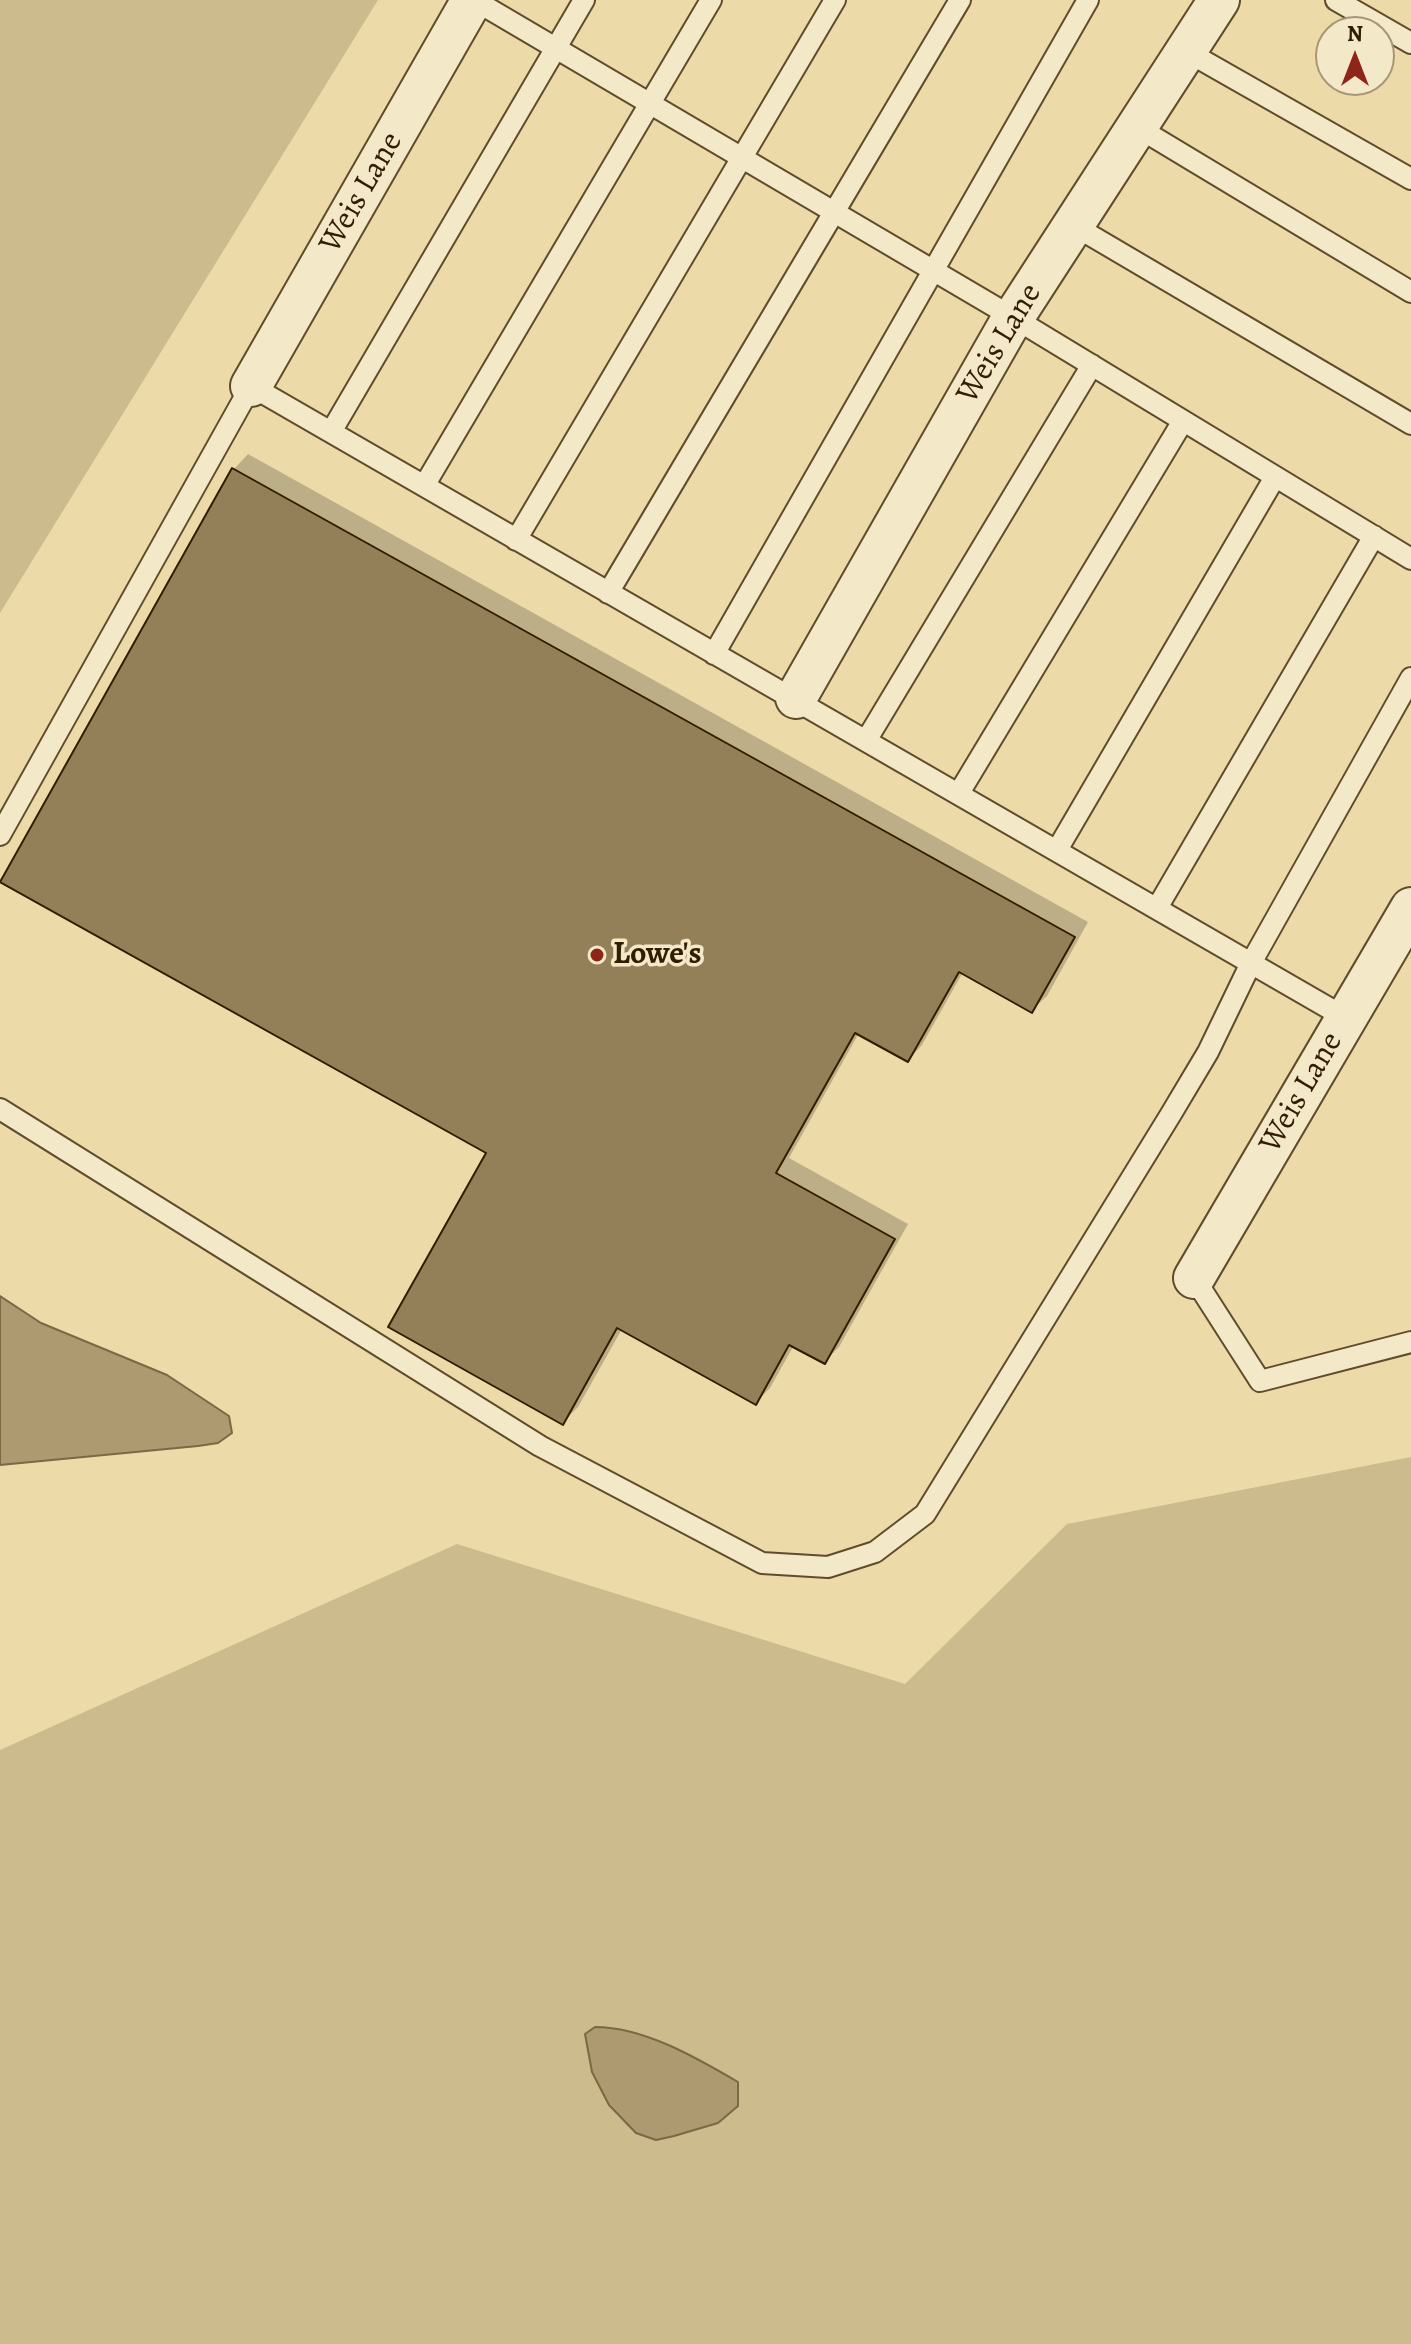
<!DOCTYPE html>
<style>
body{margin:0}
#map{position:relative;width:1411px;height:2344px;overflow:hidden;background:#ecdba9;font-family:Alegreya,serif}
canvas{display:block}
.north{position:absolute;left:1315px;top:16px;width:80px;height:80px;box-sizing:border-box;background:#f3e8c7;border:2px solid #a69778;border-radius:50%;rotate:0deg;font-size:22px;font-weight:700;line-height:32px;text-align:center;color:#321d01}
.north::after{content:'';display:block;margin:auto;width:28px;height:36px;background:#8f2418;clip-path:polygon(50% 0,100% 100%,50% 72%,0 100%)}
</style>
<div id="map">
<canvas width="1411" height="2344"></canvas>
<div class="north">N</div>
</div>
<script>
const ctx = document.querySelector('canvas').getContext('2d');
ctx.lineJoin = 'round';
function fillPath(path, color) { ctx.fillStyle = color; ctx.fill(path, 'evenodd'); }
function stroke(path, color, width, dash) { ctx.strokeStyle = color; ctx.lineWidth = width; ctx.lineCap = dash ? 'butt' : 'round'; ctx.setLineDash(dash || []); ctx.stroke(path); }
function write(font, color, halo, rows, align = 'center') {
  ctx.font = font + ' Alegreya,serif'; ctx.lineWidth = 7; ctx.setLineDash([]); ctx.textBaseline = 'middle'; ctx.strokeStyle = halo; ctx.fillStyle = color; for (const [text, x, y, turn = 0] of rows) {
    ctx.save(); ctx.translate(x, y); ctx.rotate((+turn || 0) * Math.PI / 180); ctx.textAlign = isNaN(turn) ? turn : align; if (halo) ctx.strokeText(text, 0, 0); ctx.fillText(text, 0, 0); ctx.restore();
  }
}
const green = new Path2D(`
 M 0,0 L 378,0 L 0,613 Z
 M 1411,1457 L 1411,2344 L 0,2344 L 0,1750 L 457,1544 L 905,1684 L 1067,1524 Z`);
const water = new Path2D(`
 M 0,1296 L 41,1323 L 167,1375 L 229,1416 L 232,1433 L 218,1443 L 198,1446 L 0,1465 Z
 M 595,2027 C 644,2027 697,2058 738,2082 L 738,2106 L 718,2123 L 674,2136 L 656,2140 L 636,2133 L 609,2105 L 592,2072 L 585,2034 Z`);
const shadow = new Path2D(`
 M 248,454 L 1088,922 L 1047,996 L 1032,1010 L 963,972 L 922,1045 L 908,1060 L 859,1033 L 789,1158 L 908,1224 L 839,1347 L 824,1362 L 794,1345 L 770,1388 L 755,1403 L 622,1329 L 578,1407 L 563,1422 L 489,1152 L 234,469 Z`);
const building = new Path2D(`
 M 232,468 L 1075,937 L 1032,1013 L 959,972 L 908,1062 L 855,1033 L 776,1173 L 895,1239 L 825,1364 L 789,1345 L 756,1405 L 617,1328 L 563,1425 L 388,1327 L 486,1153 L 0,882 Z`);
const service = new Path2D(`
 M 474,0 L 1014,318 L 1411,559
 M 1336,0 L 1411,43
 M 1186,51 L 1411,179
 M 1137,127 L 1411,292
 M 1073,225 L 1411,424
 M 331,432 L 584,0
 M 424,486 L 711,0
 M 516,540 L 835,0
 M 608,593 L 960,0
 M 714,654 L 1088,0
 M 867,739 L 1092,365
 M 959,793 L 1183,421
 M 0,835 L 251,386 L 1346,1018
 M 1057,850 L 1275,477
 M 1157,908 L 1374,536
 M 0,1109 L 540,1446 L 762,1563 L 828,1567 L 875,1552 L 925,1514 L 1171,1114 L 1208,1052 L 1251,963 L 1411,678
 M 1194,1278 L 1260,1381 L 1411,1342`);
const minor = new Path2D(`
 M 251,386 L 472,0
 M 796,698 L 1008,326 L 1219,0
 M 1194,1278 L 1411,908`);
const markers = [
 [597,955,8,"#8f2418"]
];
const streetNames = [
 ["Weis Lane",362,193,-60],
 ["Weis Lane",1000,344,-59],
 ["Weis Lane",1302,1093,-60]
];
const poiNames = [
 ["Lowe's",613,955]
];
fillPath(green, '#ccbb8c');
fillPath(water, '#ad9a70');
stroke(water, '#7c6844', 2);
fillPath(shadow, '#0003');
fillPath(building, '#938058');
stroke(building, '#321d01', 2);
stroke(service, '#604c2b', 24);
stroke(minor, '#604c2b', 44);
stroke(service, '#f3e8c7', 20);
stroke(minor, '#f3e8c7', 40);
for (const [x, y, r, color] of markers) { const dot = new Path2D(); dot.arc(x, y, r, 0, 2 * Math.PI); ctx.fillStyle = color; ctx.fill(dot); stroke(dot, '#f3e8c7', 3); }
write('32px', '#321d01', '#f3e8c7', streetNames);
write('bold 32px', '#321d01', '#f3e8c7', poiNames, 'left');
</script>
